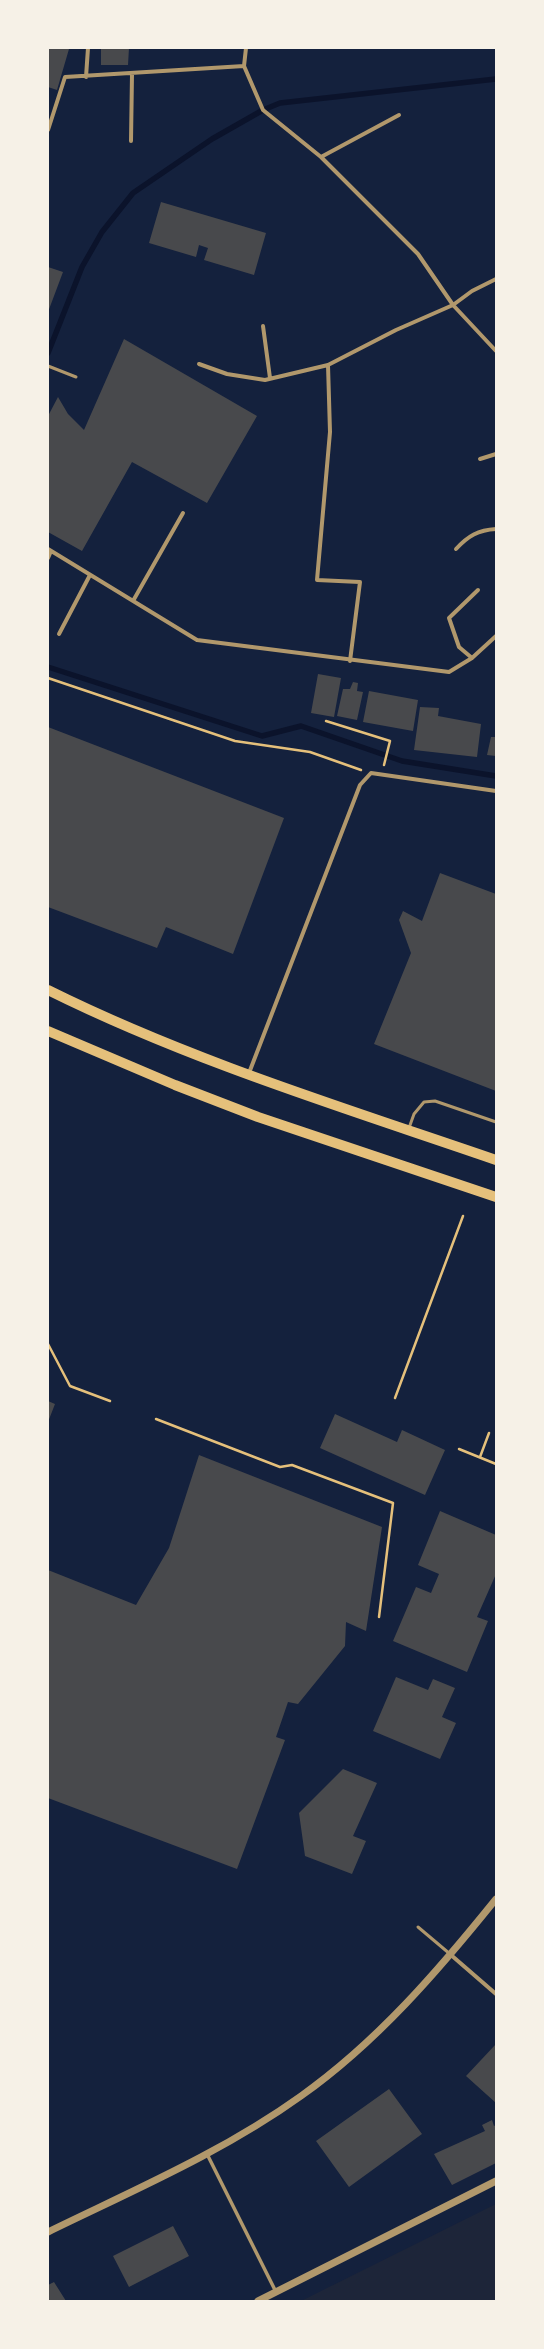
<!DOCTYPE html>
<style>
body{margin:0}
#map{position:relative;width:544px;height:2349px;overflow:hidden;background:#14213d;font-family:"Exo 2",sans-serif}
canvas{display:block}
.frame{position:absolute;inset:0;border:49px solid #f6f1e7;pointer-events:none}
</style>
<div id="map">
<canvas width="544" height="2349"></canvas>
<div class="frame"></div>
</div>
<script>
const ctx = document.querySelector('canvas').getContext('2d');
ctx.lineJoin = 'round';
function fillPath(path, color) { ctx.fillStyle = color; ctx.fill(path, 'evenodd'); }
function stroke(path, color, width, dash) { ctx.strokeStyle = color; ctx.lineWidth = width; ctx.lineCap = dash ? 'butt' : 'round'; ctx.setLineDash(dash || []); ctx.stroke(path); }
const green = new Path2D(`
 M 496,2204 L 496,2301 L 301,2301 Z`);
const stream = new Path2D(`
 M 48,353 L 82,267 L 102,232 L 133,193 L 212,139 L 263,110 L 280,103 L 496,79
 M 48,667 L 262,736 L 301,726 L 402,761 L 496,776`);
const building = new Path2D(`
 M 48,48 L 69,49 L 57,90 L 48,87 Z
 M 101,48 L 129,48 L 128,65 L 101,65 Z
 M 161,202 L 266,233 L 254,275 L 204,260 L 208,248 L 199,245 L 196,257 L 149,243 Z
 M 48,267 L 63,272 L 48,312 Z
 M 124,339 L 257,416 L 207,503 L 132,462 L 82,551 L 48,532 L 48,416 L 58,397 L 68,414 L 84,430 Z
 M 318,674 L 341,678 L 334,717 L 311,713 Z
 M 353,682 L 358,683 L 357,691 L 363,692 L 357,720 L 337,716 L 343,689 L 350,689 Z
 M 369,691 L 418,700 L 413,731 L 363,722 Z
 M 420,707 L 439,708 L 438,716 L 481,724 L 477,757 L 414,750 Z
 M 48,727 L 284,818 L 233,954 L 166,927 L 157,948 L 48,907 Z
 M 491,737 L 496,737 L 496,756 L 487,755 Z
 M 440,873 L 496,894 L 496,1091 L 374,1044 L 411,953 L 399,920 L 403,911 L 422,921 Z
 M 48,1401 L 55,1404 L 48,1422 Z
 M 335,1414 L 397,1442 L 402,1430 L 445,1450 L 425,1495 L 320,1448 Z
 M 199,1455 L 382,1527 L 366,1631 L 346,1622 L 345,1646 L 298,1704 L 288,1702 L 276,1737 L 285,1740 L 237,1869 L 48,1798 L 48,1570 L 136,1605 L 169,1548 Z
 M 440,1511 L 496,1535 L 496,1574 L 477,1617 L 488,1621 L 467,1672 L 393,1641 L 416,1587 L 431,1593 L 439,1574 L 418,1565 Z
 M 396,1677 L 428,1690 L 433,1679 L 455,1688 L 442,1717 L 456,1723 L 440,1759 L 373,1731 Z
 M 343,1769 L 377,1783 L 353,1836 L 366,1841 L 352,1874 L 305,1856 L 299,1813 Z
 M 496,2044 L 496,2103 L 466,2076 Z
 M 389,2089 L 422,2134 L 349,2187 L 316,2141 Z
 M 492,2120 L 494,2126 L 496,2125 L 496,2163 L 452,2185 L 434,2154 L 485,2131 L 482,2125 Z
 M 173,2226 L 189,2256 L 129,2287 L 113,2256 Z
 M 54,2282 L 66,2301 L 48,2301 L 48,2285 Z`);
const path = new Path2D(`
 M 48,678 L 235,741 L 310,752 L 361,770
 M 326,721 L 390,741 L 384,765
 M 48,1344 L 70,1386 L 110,1401
 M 395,1398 L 463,1216
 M 156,1419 L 280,1467 L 292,1465 L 393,1503 L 379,1617
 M 459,1449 L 496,1464
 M 480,1457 L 489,1433`);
const service = new Path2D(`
 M 48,366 L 76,377
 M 409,1128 L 414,1114 L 424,1102 L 435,1101 L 496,1122
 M 418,1927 L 450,1954`);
const pedestrian = new Path2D(`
 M 207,2154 L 276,2292`);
const minor = new Path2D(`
 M 246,48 L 244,66 L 263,110 L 321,157 L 418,254 L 453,305 L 496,351
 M 86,77 L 88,48
 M 48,130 L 65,77 L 244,66
 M 131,141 L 132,74
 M 321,157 L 399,115
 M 263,326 L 270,378
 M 199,364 L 227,374 L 265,380 L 328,365 L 330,432 L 317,580 L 360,582 L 350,661
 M 328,365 L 396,330 L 453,305 L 472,291 L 496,279
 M 480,459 L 496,454
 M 48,549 L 197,640 L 449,672 L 472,658 L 496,636
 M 456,549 C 468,536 478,530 496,529
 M 48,558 L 51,551
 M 133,601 L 183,513
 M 59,634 L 90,575
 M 472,658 L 459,647 L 449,618 L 478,590
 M 249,1073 L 360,785 L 371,773 L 496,791
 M 451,1955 L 496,1994`);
const tertiary = new Path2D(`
 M 48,2232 C 134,2190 223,2152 301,2096 C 377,2042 438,1971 496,1899
 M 258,2301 L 496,2181`);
const primary = new Path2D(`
 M 48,990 C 191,1061 345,1108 496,1160
 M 48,1031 L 175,1085 L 258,1117 L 496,1197`);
fillPath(green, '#1d2539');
stroke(stream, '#0b132b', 5.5);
fillPath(building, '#48494c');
stroke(path, '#e5c07b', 2.5);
stroke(service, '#b1986c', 3);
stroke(pedestrian, '#b1986c', 3.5);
stroke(minor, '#b1986c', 4);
stroke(tertiary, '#b1986c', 7);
stroke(primary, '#e5c07b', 10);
</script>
